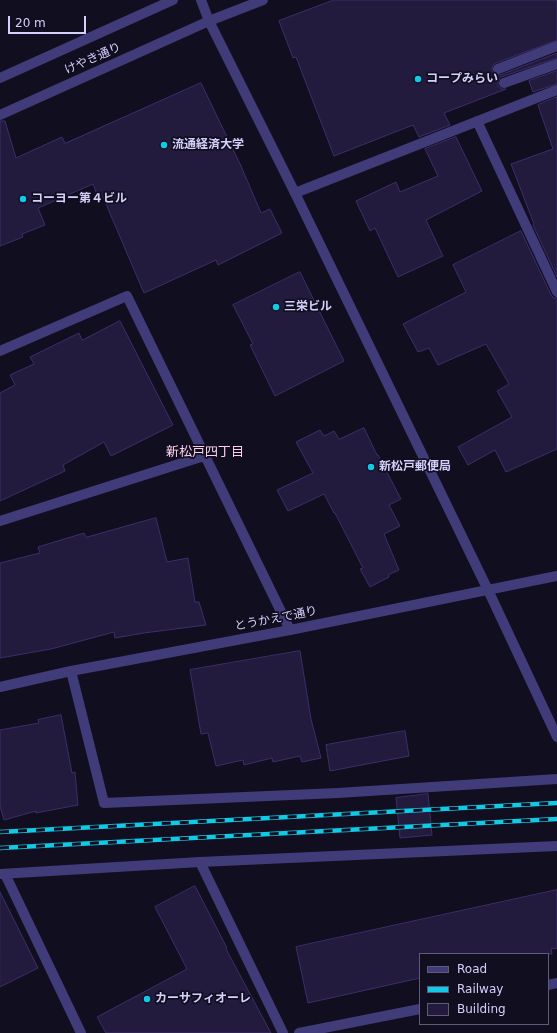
<!DOCTYPE html>
<meta charset="utf-8">
<style>
body{margin:0}
#map{position:relative;width:557px;height:1033px;overflow:hidden;background:#110e1f;font-family:"DejaVu Sans",sans-serif}
canvas{display:block}
.legend{position:absolute;left:419px;top:953px;width:130px;height:72px;box-sizing:border-box;background:#110e1f;border:1px solid #5f5b77;margin:0;padding:5px 7px;list-style:none;font-size:12px;color:#d5cffc}
.legend li{display:flex;align-items:center;gap:8px;height:20px}
.legend b{width:20px;border:1px solid #5f5b77}
.scale{position:absolute;left:8px;top:16px;width:78px;height:18px;box-sizing:border-box;border:2px solid #d5cffc;border-top:0;padding-left:5px;font-size:12px;line-height:14px;white-space:nowrap;color:#d5cffc;-webkit-text-stroke:3px #110e1f;paint-order:stroke}
</style>
<div id="map">
<canvas width="557" height="1033"></canvas>
<ul class="legend">
<li><b style="height:5px;background:#403c7a"></b>Road</li>
<li><b style="height:5px;background:#10cae6"></b>Railway</li>
<li><b style="height:11px;background:#231b3e"></b>Building</li>
</ul>
<div class="scale">20 m</div>
</div>
<script>
const ctx = document.querySelector('canvas').getContext('2d');
ctx.lineJoin = 'round';
function fillPath(path, color) { ctx.fillStyle = color; ctx.fill(path, 'evenodd'); }
function stroke(path, color, width, dash) { ctx.strokeStyle = color; ctx.lineWidth = width; ctx.lineCap = dash ? 'butt' : 'round'; ctx.setLineDash(dash || []); ctx.stroke(path); }
function write(font, color, halo, rows, align = 'center') {
  ctx.font = font + ' "DejaVu Sans","Noto Sans JP",sans-serif'; ctx.lineWidth = 3.5; ctx.setLineDash([]); ctx.textBaseline = 'middle'; ctx.strokeStyle = halo; ctx.fillStyle = color; for (const [text, x, y, turn = 0] of rows) {
    ctx.save(); ctx.translate(x, y); ctx.rotate((+turn || 0) * Math.PI / 180); ctx.textAlign = isNaN(turn) ? turn : align; if (halo) ctx.strokeText(text, 0, 0); ctx.fillText(text, 0, 0); ctx.restore();
  }
}
const building = new Path2D(`
 M 334,0 L 557,0 L 557,40 L 496,63 L 493,65 L 492,71 L 494,74 L 500,75 L 557,53 L 557,58 L 501,77 L 498,81 L 498,86 L 502,89 L 506,89 L 444,113 L 450,125 L 419,137 L 413,125 L 334,156 L 296,57 L 293,58 L 279,21 Z
 M 557,71 L 557,84 L 533,92 L 529,81 Z
 M 201,83 L 241,166 L 261,213 L 270,209 L 282,233 L 218,265 L 216,260 L 144,293 L 103,197 L 99,200 L 93,184 L 38,208 L 45,225 L 22,234 L 23,237 L 0,246 L 0,121 L 5,121 L 16,158 L 62,137 L 65,143 Z
 M 557,97 L 557,277 L 533,225 L 534,224 L 511,164 L 553,149 L 538,105 Z
 M 456,137 L 482,191 L 426,220 L 443,256 L 398,277 L 375,228 L 370,231 L 356,201 L 396,182 L 400,192 L 438,176 L 425,149 Z
 M 521,231 L 551,295 L 554,298 L 557,298 L 557,449 L 506,472 L 495,450 L 468,465 L 458,447 L 512,417 L 497,391 L 509,384 L 486,344 L 438,365 L 429,348 L 418,352 L 403,324 L 466,292 L 453,265 Z
 M 300,272 L 344,361 L 275,396 L 250,345 L 253,344 L 233,305 Z
 M 120,321 L 173,425 L 111,456 L 104,442 L 63,465 L 65,471 L 0,501 L 0,393 L 15,385 L 10,375 L 34,364 L 30,357 L 79,333 L 82,340 Z
 M 364,428 L 377,455 L 378,455 L 401,499 L 389,505 L 400,526 L 384,534 L 399,570 L 388,575 L 389,577 L 370,587 L 360,569 L 363,568 L 335,513 L 334,513 L 324,494 L 288,511 L 277,490 L 313,473 L 296,442 L 320,430 L 324,436 L 334,431 L 339,439 Z
 M 156,518 L 167,562 L 188,558 L 195,602 L 199,602 L 206,625 L 144,633 L 115,638 L 114,632 L 51,649 L 0,658 L 0,563 L 40,553 L 38,547 L 84,533 L 86,537 Z
 M 300,651 L 311,719 L 321,758 L 302,762 L 300,756 L 273,762 L 272,758 L 244,765 L 243,760 L 216,766 L 208,733 L 201,734 L 190,670 Z
 M 61,715 L 72,773 L 75,772 L 78,805 L 36,813 L 36,811 L 4,820 L 0,806 L 0,730 L 39,723 L 38,720 Z
 M 405,731 L 409,756 L 330,771 L 326,745 Z
 M 428,794 L 432,835 L 400,838 L 396,798 Z
 M 195,886 L 227,948 L 226,949 L 271,1033 L 106,1033 L 97,1017 L 187,969 L 155,907 Z
 M 557,890 L 557,948 L 551,949 L 552,954 L 420,954 L 420,978 L 308,1003 L 296,947 Z
 M 0,892 L 38,968 L 0,987 Z`);
const service = new Path2D(`
 M 498,69 L 557,46
 M 504,83 L 557,64
 M 548,985 L 557,983
 M 299,1033 L 420,1009`);
const minor = new Path2D(`
 M 477,121 L 557,292
 M 295,193 L 557,90
 M 0,351 L 127,296 L 290,630
 M 0,521 L 204,456
 M 71,671 L 104,803 L 338,793 L 557,779
 M 200,862 L 557,846
 M 0,874 L 200,862 L 283,1033
 M 5,874 L 81,1033`);
const tertiary = new Path2D(`
 M 201,0 L 209,21 L 295,193 L 488,590 L 557,737
 M 0,78 L 173,0
 M 0,115 L 209,21 L 263,0
 M 0,687 L 71,671 L 290,630 L 557,576`);
const rail = new Path2D(`
 M 0,832 L 557,803
 M 0,848 L 557,819`);
const markers = [
 [418,79,4,"#10cae6"],
 [164,145,4,"#10cae6"],
 [23,199,4,"#10cae6"],
 [276,307,4,"#10cae6"],
 [371,467,4,"#10cae6"],
 [147,999,4,"#10cae6"]
];
const streetNames = [
 ["けやき通り",93,59,-24],
 ["とうかえで通り",276,619,-11]
];
const poiNames = [
 ["コープみらい",426,79],
 ["流通経済大学",172,145],
 ["コーヨー第４ビル",31,199],
 ["三栄ビル",284,307],
 ["新松戸郵便局",379,467],
 ["カーサフィオーレ",155,999]
];
const neighbourhoodNames = [
 ["新松戸四丁目",205,453]
];
fillPath(building, '#231b3e');
stroke(building, '#3c2f69', 1);
stroke(service, '#403c7a', 10);
stroke(minor, '#403c7a', 10);
stroke(tertiary, '#403c7a', 10);
stroke(rail, '#10cae6', 4.5);
stroke(rail, '#110e1f', 3, [9]);
for (const [x, y, r, color] of markers) { const dot = new Path2D(); dot.arc(x, y, r, 0, 2 * Math.PI); ctx.fillStyle = color; ctx.fill(dot); stroke(dot, '#110e1f', 1.5); }
write('12px', '#d5cffc', '#110e1f', streetNames);
write('bold 12px', '#d5cffc', '#110e1f', poiNames, 'left');
write('13px', '#fcd1eb', '#110e1f', neighbourhoodNames);
</script>
